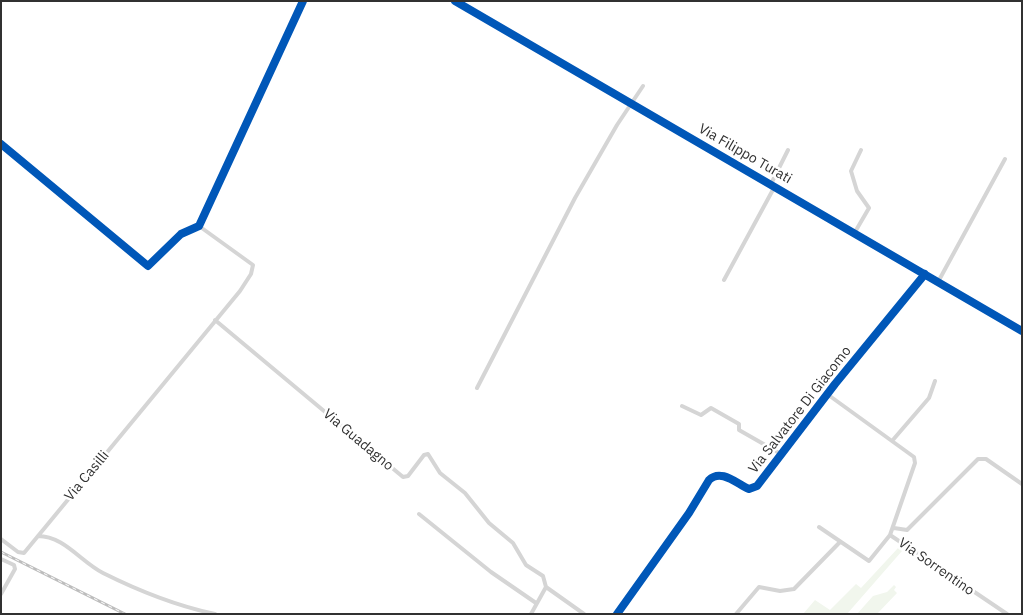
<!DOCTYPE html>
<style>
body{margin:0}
#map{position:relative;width:1023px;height:615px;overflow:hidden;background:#fff;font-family:"IBM Plex Sans",sans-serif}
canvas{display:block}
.frame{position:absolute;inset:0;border:2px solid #313131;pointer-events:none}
</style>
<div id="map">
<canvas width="1023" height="615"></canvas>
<div class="frame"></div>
</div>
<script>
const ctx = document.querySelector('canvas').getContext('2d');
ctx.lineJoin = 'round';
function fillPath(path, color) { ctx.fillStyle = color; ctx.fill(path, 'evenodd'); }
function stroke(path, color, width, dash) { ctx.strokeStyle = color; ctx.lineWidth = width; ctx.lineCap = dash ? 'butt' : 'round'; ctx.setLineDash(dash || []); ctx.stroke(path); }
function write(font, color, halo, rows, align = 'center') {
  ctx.font = font + ' "IBM Plex Sans",sans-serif'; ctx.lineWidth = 5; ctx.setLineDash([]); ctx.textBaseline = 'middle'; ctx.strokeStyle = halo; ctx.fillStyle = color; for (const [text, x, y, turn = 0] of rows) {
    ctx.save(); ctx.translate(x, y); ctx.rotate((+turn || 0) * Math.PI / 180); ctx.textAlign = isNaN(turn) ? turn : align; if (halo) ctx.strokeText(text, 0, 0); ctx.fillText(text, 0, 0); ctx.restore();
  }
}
const green = new Path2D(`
 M 898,548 L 902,551 L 847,614 L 803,614 L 815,600 L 830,610 L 856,584 L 861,588 Z
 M 894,585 L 896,587 L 894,590 L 897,593 L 877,614 L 857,614 L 873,596 L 887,592 Z`);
const street = new Path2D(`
 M 1,144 L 148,266 L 181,234 L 199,226 L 303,1
 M 771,184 L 788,150
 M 855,232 L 869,208 L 857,191 L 851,171 L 861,150
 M 724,280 L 775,186
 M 938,282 L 1005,159
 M 215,320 L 403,477 L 408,476 L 424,455 L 428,454 L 440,473 L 465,493 L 489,523 L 513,543 L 526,565 L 543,576 L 546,587
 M 477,388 L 575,198 L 617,125 L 643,86
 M 827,394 L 914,457 L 915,463 L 890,535 L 1007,614
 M 682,406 L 701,415 L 711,408 L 739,424 L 739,430 L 781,454
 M 892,441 L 929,398 L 935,381
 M 419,514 L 491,572 L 536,603
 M 819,527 L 869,561 L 890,535
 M 894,528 L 907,530 L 978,459 L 986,459 L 1022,484
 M 38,536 C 64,536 81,562 103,573 C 139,591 177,606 215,614
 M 1,539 L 18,552 L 24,553 L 240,291 L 251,274 L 253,265 L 199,226
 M 1,559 L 14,565 L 15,569 L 1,594
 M 546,587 L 584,614
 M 531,614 L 546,587
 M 617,614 L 689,513 L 709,480 C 721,468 737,484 749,489 L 757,486 L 835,384 L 925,274
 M 736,614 L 759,587 L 780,591 L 794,589 L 840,542`);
const secondary = new Path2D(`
 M 455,1 L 1022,331`);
const rail = new Path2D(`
 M 1,552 L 125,614`);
const cycleway = new Path2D(`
 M 455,1 L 1022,331
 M 1,144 L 148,266 L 181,234 L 199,226 L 303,1
 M 617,614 L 689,513 L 709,480 C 721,468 737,484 749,489 L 757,486 L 835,384 L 925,274`);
const streetNames = [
 ["Via Filippo Turati",745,154,30],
 ["Via Salvatore Di Giacomo",800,410,-52],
 ["Via Guadagno",358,440,40],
 ["Via Casilli",87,476,-50],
 ["Via Sorrentino",936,567,35]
];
fillPath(green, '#f1f6ed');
stroke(street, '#d5d5d5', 4);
stroke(secondary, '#cfcfcf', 5);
stroke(rail, '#bdbdbd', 3);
stroke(rail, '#fff', 1, [4]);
stroke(cycleway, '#0057b8', 8);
write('14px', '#313131', '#fff', streetNames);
</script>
